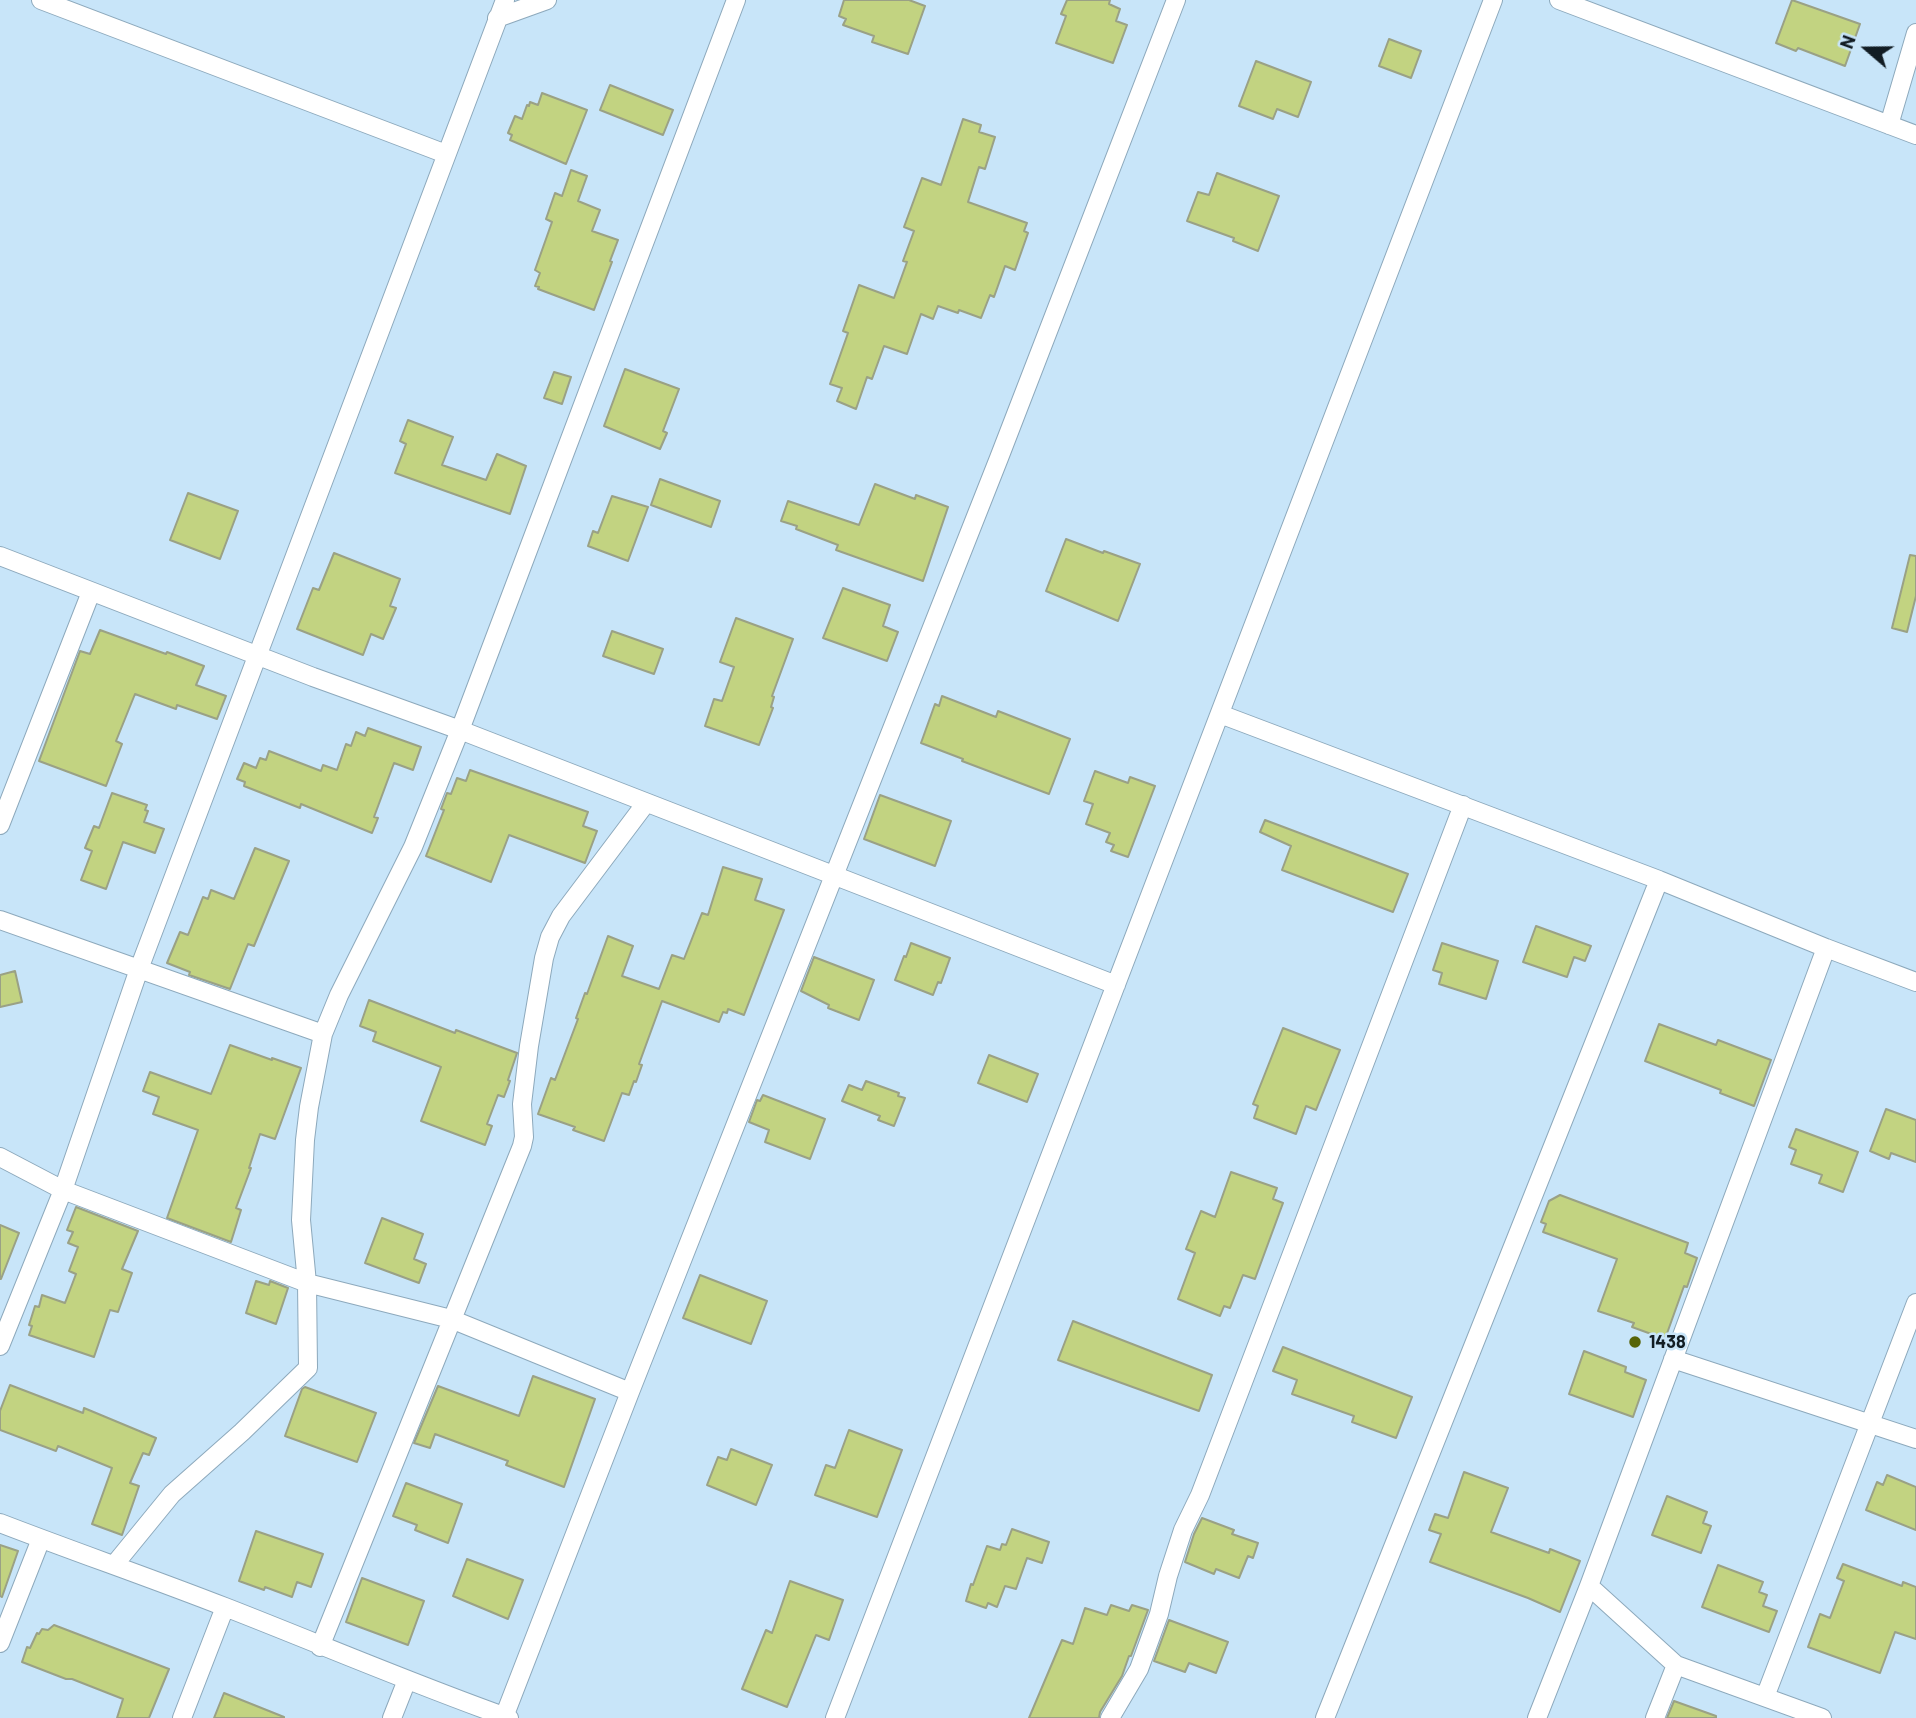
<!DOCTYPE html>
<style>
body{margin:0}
#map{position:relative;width:1916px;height:1718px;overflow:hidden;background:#c8e5f9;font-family:Barlow,sans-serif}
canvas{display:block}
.north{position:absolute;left:1832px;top:14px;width:70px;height:70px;-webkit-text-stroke:5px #c8e5f9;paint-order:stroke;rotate:290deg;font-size:19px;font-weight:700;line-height:28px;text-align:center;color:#121d24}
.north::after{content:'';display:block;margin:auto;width:24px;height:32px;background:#121d24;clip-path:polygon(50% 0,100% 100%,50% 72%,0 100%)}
</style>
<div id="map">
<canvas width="1916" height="1718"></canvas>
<div class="north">N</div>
</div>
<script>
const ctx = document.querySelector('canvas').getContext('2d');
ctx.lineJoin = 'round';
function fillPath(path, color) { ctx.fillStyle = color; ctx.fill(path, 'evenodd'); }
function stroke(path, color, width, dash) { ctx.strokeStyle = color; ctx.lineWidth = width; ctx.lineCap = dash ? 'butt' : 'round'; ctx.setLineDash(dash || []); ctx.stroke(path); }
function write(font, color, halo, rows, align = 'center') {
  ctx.font = font + ' Barlow,sans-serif'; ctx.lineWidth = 5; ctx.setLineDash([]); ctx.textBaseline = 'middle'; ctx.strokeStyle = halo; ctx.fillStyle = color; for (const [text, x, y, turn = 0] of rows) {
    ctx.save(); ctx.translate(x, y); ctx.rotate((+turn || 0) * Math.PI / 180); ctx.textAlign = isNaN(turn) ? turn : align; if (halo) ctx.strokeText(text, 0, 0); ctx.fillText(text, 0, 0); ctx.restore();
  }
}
const building = new Path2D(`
 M 844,0 L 909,0 L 925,6 L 908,54 L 872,42 L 874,36 L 843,25 L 846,19 L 839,16 Z
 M 1067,0 L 1110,0 L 1109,4 L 1120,9 L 1116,21 L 1127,25 L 1113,63 L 1056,43 L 1066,16 L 1061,14 Z
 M 1792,0 L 1860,24 L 1845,66 L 1798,48 L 1796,51 L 1776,43 Z
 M 1389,39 L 1421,51 L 1411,78 L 1379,66 Z
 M 1256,61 L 1311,82 L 1298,117 L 1277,109 L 1273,119 L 1239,106 Z
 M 610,85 L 673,110 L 663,135 L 600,110 Z
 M 542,93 L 587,110 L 566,164 L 510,140 L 512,135 L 508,133 L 515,116 L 522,119 L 527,105 L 529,106 L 530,102 L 538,105 Z
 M 963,119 L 981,125 L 979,132 L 995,137 L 985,169 L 979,167 L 968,202 L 1027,223 L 1024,231 L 1028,233 L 1015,270 L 1005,266 L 994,297 L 990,295 L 981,318 L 959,310 L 958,313 L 938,306 L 933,319 L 921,314 L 907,354 L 884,346 L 872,379 L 867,377 L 856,409 L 837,401 L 842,388 L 830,384 L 848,333 L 843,331 L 859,285 L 894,298 L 907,262 L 903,261 L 914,231 L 904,227 L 922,178 L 941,185 Z
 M 571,170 L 587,176 L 578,201 L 600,210 L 592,231 L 618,240 L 610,261 L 612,262 L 594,310 L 538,289 L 539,287 L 535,286 L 540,273 L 535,270 L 552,222 L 546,219 L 555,193 L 562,196 Z
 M 1217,173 L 1279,196 L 1258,251 L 1233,241 L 1234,238 L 1187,221 L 1198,192 L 1209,195 Z
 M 625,369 L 679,389 L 663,431 L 667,433 L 660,449 L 604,426 Z
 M 554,372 L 571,377 L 562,404 L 544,398 Z
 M 408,420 L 453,437 L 442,465 L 486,480 L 497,454 L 526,466 L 510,514 L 395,473 L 406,444 L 400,441 Z
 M 660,479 L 720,501 L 711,527 L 651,505 Z
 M 875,484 L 915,499 L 916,495 L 948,507 L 923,581 L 836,550 L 838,545 L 796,529 L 797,526 L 781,521 L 788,501 L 859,525 Z
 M 188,493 L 238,511 L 220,559 L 170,540 Z
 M 612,496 L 648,507 L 628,561 L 588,546 L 593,531 L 598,533 Z
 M 1066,539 L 1103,553 L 1104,551 L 1140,564 L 1118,621 L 1046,591 Z
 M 334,553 L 400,579 L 390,606 L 396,608 L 383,639 L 371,634 L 363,655 L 297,629 L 313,588 L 319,590 Z
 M 1910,555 L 1916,556 L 1916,596 L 1907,632 L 1892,628 Z
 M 843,588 L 890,605 L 883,626 L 898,632 L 887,661 L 823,638 Z
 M 736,618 L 793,639 L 772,696 L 774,697 L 771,707 L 773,708 L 759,745 L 705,726 L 714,699 L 722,701 L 734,667 L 720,662 Z
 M 100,630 L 166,654 L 167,652 L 204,666 L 196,685 L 226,696 L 217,719 L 177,705 L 176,709 L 135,694 L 116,741 L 122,744 L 106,786 L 39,761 L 80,651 L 90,654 Z
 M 612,631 L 663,649 L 654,674 L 603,656 Z
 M 942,696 L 996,717 L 998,711 L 1070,739 L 1049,794 L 962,761 L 963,759 L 921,743 L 935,704 L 939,706 Z
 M 368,728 L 421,747 L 413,770 L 394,763 L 374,817 L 378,818 L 372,833 L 301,804 L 300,808 L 244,786 L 245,782 L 237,779 L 244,763 L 256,768 L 260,758 L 266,760 L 269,751 L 321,771 L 323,765 L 337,770 L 346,744 L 351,746 L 356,732 L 365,736 Z
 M 470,770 L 588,812 L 583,826 L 597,831 L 585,863 L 509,835 L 491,882 L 426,856 L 444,810 L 441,809 L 447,793 L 451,794 L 457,778 L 466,781 Z
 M 1095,771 L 1128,783 L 1130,777 L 1155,786 L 1128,857 L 1111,851 L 1114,845 L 1106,842 L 1110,833 L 1086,824 L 1093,804 L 1084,801 Z
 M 112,793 L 147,805 L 145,810 L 148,811 L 144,822 L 164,829 L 155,853 L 123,842 L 106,889 L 81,880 L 92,851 L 85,848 L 94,826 L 99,828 Z
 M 880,795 L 951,821 L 935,866 L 864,839 Z
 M 1265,820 L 1408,874 L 1393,912 L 1282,870 L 1291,846 L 1260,832 Z
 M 255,848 L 289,861 L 254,946 L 248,944 L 230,989 L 189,975 L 190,972 L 167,963 L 180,932 L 188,935 L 203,897 L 208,899 L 211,890 L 234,899 Z
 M 723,867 L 762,879 L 755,900 L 784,910 L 744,1015 L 728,1009 L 727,1013 L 723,1012 L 719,1022 L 662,1001 L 639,1064 L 642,1065 L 636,1082 L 634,1081 L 629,1095 L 622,1093 L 604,1141 L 573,1130 L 575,1127 L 538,1114 L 551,1078 L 555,1080 L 578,1019 L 576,1018 L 585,993 L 587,994 L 608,936 L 633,946 L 622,976 L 659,989 L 672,955 L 684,959 L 702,913 L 708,915 Z
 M 1536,926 L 1591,946 L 1585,961 L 1574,957 L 1567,977 L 1523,962 Z
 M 911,943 L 950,958 L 941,983 L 938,982 L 933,995 L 895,980 L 904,956 L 906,957 Z
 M 1442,943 L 1498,961 L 1486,999 L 1439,984 L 1442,973 L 1433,970 Z
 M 814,957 L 874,980 L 859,1020 L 828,1008 L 829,1005 L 801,991 Z
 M 15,971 L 22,1002 L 0,1007 L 0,975 Z
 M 369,1000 L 455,1033 L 456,1030 L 517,1053 L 508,1080 L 510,1081 L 504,1097 L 498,1095 L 487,1124 L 492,1126 L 485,1145 L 421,1121 L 441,1067 L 373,1041 L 376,1032 L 360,1026 Z
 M 1659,1024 L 1716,1045 L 1718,1040 L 1771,1060 L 1754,1106 L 1720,1093 L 1721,1090 L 1645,1061 Z
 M 1283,1028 L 1340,1050 L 1316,1110 L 1306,1106 L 1296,1134 L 1254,1118 L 1258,1106 L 1253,1104 Z
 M 230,1045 L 272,1060 L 272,1058 L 301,1068 L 275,1139 L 260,1134 L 249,1168 L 251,1168 L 236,1208 L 241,1210 L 231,1242 L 167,1218 L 198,1130 L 153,1114 L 159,1097 L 143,1091 L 150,1072 L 211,1094 Z
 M 989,1055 L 1038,1074 L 1027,1102 L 978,1083 Z
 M 866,1081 L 899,1093 L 898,1096 L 905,1098 L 894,1126 L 878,1120 L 880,1116 L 842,1101 L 849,1085 L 862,1090 Z
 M 763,1095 L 825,1119 L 810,1159 L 765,1142 L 769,1130 L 749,1122 L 757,1100 L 760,1101 Z
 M 1886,1109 L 1916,1120 L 1916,1162 L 1891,1153 L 1889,1159 L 1870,1151 Z
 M 1796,1129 L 1858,1152 L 1843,1192 L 1819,1183 L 1822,1175 L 1791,1164 L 1796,1150 L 1789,1147 Z
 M 1231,1172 L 1277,1188 L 1273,1199 L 1283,1203 L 1255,1279 L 1243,1275 L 1230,1308 L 1224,1306 L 1220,1316 L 1178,1299 L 1195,1253 L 1186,1249 L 1201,1211 L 1215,1217 Z
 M 1560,1195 L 1688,1243 L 1685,1253 L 1697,1258 L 1687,1287 L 1684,1286 L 1665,1339 L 1632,1327 L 1634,1323 L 1598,1311 L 1617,1259 L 1543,1232 L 1546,1224 L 1541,1222 L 1549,1201 Z
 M 76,1207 L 138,1231 L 122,1269 L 132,1273 L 118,1312 L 110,1310 L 94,1357 L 29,1335 L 32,1326 L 29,1325 L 35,1306 L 39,1307 L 42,1295 L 65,1303 L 76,1274 L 69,1271 L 78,1247 L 68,1243 L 73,1232 L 67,1230 Z
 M 382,1218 L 423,1234 L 414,1259 L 426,1264 L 419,1283 L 365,1263 Z
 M 0,1225 L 19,1233 L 1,1279 L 0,1279 Z
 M 700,1275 L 767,1301 L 751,1344 L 683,1318 Z
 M 256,1281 L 269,1285 L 270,1281 L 288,1288 L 276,1324 L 246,1313 Z
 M 1073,1321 L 1212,1375 L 1199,1411 L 1058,1360 Z
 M 1283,1347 L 1412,1397 L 1396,1438 L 1352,1422 L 1354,1416 L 1292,1394 L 1297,1380 L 1273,1371 Z
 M 1584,1351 L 1626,1367 L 1625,1372 L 1646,1380 L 1633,1417 L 1569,1394 Z
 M 533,1376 L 595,1399 L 564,1487 L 506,1465 L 508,1461 L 435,1434 L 430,1448 L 414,1443 L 438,1386 L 519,1416 Z
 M 10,1385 L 83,1413 L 84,1408 L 156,1438 L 149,1455 L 143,1453 L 130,1483 L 139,1486 L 122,1535 L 92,1524 L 112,1468 L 58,1446 L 56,1451 L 0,1430 L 0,1411 Z
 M 305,1387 L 376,1413 L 357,1462 L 285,1436 L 302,1389 Z
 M 849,1430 L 902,1450 L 877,1517 L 815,1495 L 826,1465 L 835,1468 Z
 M 731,1449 L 772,1465 L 756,1505 L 707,1485 L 718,1457 L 727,1460 Z
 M 1464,1472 L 1508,1488 L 1491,1532 L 1549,1553 L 1550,1549 L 1580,1561 L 1560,1612 L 1528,1598 L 1430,1562 L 1441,1534 L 1429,1530 L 1435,1514 L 1448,1518 Z
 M 1887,1475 L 1916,1487 L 1916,1530 L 1866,1510 L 1877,1482 L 1883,1485 Z
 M 406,1483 L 462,1504 L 448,1543 L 415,1530 L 417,1525 L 393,1516 Z
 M 1667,1496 L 1707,1512 L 1703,1523 L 1711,1526 L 1701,1553 L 1652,1535 Z
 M 1202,1518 L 1234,1530 L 1232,1534 L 1258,1543 L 1253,1558 L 1248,1556 L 1239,1578 L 1216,1569 L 1214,1574 L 1185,1562 L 1194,1534 Z
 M 1012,1529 L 1049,1542 L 1042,1563 L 1027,1558 L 1016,1589 L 1005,1586 L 997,1607 L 988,1603 L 986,1608 L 966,1601 L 971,1584 L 973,1585 L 987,1546 L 1000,1550 L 1002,1544 L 1006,1545 Z
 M 256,1531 L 323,1554 L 311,1587 L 297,1582 L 292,1597 L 265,1587 L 264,1590 L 239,1581 Z
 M 0,1545 L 18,1551 L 2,1597 L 0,1596 Z
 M 467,1559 L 523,1580 L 508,1619 L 453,1596 Z
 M 1843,1564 L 1902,1586 L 1903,1582 L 1916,1587 L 1916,1639 L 1895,1632 L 1880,1673 L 1808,1647 L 1820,1614 L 1830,1618 L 1844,1581 L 1837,1578 Z
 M 1718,1565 L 1763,1582 L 1759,1592 L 1767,1595 L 1763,1606 L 1777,1611 L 1769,1632 L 1702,1607 Z
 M 362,1578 L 424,1601 L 408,1645 L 346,1622 Z
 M 790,1581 L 843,1600 L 829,1640 L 816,1635 L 787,1707 L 742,1689 L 766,1630 L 772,1633 Z
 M 1111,1605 L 1129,1611 L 1132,1605 L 1148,1610 L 1131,1656 L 1129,1656 L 1122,1676 L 1100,1712 L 1099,1718 L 1029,1718 L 1062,1640 L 1073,1644 L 1085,1608 L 1107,1615 Z
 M 1169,1620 L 1228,1642 L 1216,1673 L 1189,1663 L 1185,1672 L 1154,1661 Z
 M 54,1625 L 169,1669 L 149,1718 L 117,1718 L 123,1699 L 72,1679 L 66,1679 L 22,1662 L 27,1647 L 30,1648 L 37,1633 L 39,1634 L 42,1629 L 48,1630 Z
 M 224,1693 L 284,1717 L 284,1718 L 214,1718 Z
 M 1674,1701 L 1716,1716 L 1716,1718 L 1667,1718 Z`);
const minor = new Path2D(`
 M 41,0 L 446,154
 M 1559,0 L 1916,135
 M 497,18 L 547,0
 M 1889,125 L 1916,33
 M 0,556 L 313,677 L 460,730 L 1116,985
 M 1220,714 L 1659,880 L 1826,948 L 1916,982
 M 0,825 L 91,592
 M 0,920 L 323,1034
 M 0,1157 L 63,1190 L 307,1283 L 451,1319 L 630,1392
 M 0,1346 L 63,1190 L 139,969 L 505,0
 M 1673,1359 L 1916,1439
 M 0,1523 C 75,1552 151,1578 225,1607 C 320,1644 413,1684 509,1718
 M 114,1565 L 172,1494 L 242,1432 L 308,1368 L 307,1283 L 301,1220 L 305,1140 L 309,1107 L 323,1034 L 339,995 L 413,847 L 460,730 L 736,0
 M 1589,1586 L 1676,1665 L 1822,1718
 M 0,1643 L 41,1539
 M 320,1647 L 522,1146 L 524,1137 L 522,1104 L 529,1046 L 544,958 L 550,937 L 561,916 L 646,803
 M 1765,1697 L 1916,1303
 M 504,1717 L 630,1392 L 999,458 L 1176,0
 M 182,1718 L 225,1607
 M 392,1718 L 407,1680
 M 835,1718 L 1493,0
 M 1110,1718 L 1139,1669 L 1159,1614 L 1168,1576 L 1183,1530 L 1200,1495 L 1463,805
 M 1325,1718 L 1659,880
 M 1537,1718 L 1589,1586 L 1826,948
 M 1655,1718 L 1676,1665`);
const markers = [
 [1635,1342,7,"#576408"]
];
const poiNames = [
 ["1438",1649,1342]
];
fillPath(building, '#c2d381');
stroke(building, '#9aa185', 2);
stroke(minor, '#8da9bc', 20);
stroke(minor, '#fff', 18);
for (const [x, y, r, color] of markers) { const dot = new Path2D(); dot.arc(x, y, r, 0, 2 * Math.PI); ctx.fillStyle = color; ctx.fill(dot); stroke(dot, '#c8e5f9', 2.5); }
write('bold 18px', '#121d24', '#c8e5f9', poiNames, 'left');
</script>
